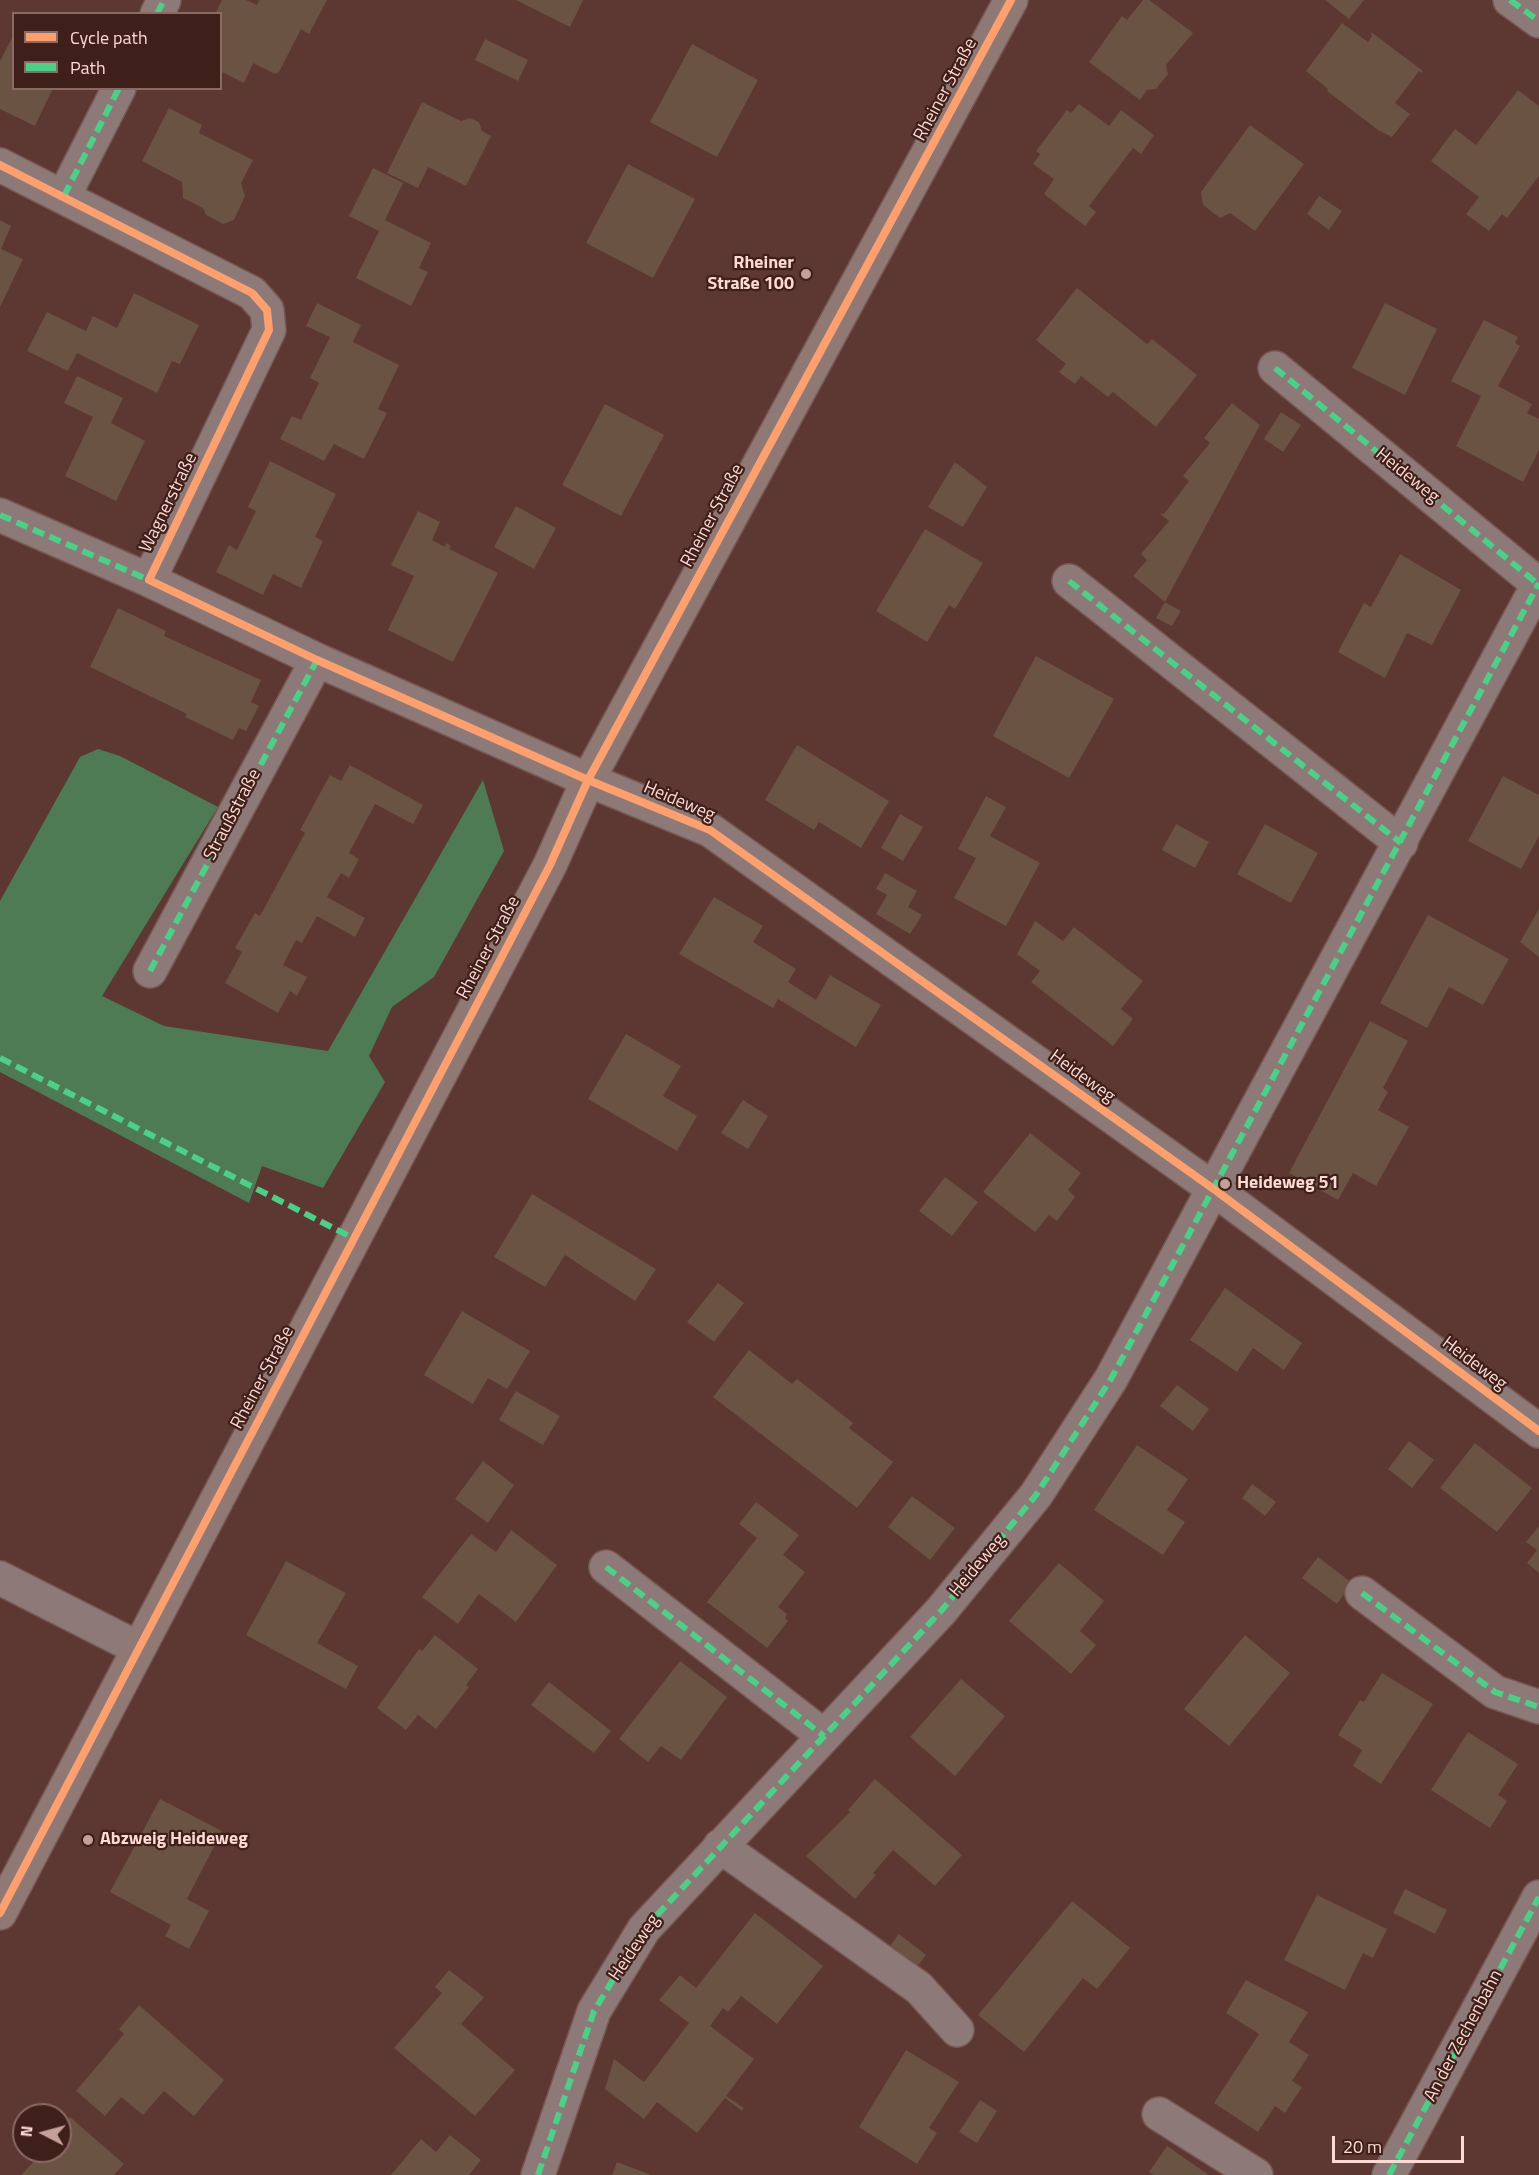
<!DOCTYPE html>
<meta charset="utf-8">
<style>
body{margin:0}
#map{position:relative;width:1539px;height:2175px;overflow:hidden;background:#5d3732;font-family:"Titillium Web",sans-serif}
canvas{display:block}
.legend{position:absolute;left:12px;top:12px;width:210px;height:78px;box-sizing:border-box;background:#3f1f1a;border:2px solid #8b6964;margin:0;padding:8px 10px;list-style:none;font-size:18px;color:#fdd9d3}
.legend li{display:flex;align-items:center;gap:12px;height:30px}
.legend b{width:30px;border:2px solid #8b6964}
.north{position:absolute;left:12px;top:2103px;width:60px;height:60px;box-sizing:border-box;background:#3f1f1a;border:2px solid #8b6964;border-radius:50%;rotate:276deg;font-size:16px;font-weight:700;line-height:24px;text-align:center;color:#fdd9d3}
.north::after{content:'';display:block;margin:auto;width:21px;height:27px;background:#c5a09b;clip-path:polygon(50% 0,100% 100%,50% 72%,0 100%)}
.scale{position:absolute;left:1332px;top:2136px;width:132px;height:27px;box-sizing:border-box;border:3px solid #fdd9d3;border-top:0;padding-left:8px;font-size:18px;line-height:21px;white-space:nowrap;color:#fdd9d3;-webkit-text-stroke:4px #3f1f1a;paint-order:stroke}
</style>
<div id="map">
<canvas width="1539" height="2175"></canvas>
<ul class="legend">
<li><b style="height:8px;background:#fca06f"></b>Cycle path</li>
<li><b style="height:8px;background:#4dcf88"></b>Path</li>
</ul>
<div class="north">N</div>
<div class="scale">20 m</div>
</div>
<script>
const ctx = document.querySelector('canvas').getContext('2d');
ctx.lineJoin = 'round';
function fillPath(path, color) { ctx.fillStyle = color; ctx.fill(path, 'evenodd'); }
function stroke(path, color, width, dash) { ctx.strokeStyle = color; ctx.lineWidth = width; ctx.lineCap = dash ? 'butt' : 'round'; ctx.setLineDash(dash || []); ctx.stroke(path); }
function write(font, color, halo, rows, align = 'center') {
  ctx.font = font + ' "Titillium Web",sans-serif'; ctx.lineWidth = 4.5; ctx.setLineDash([]); ctx.textBaseline = 'middle'; ctx.strokeStyle = halo; ctx.fillStyle = color; for (const [text, x, y, turn = 0] of rows) {
    ctx.save(); ctx.translate(x, y); ctx.rotate((+turn || 0) * Math.PI / 180); ctx.textAlign = isNaN(turn) ? turn : align; if (halo) ctx.strokeText(text, 0, 0); ctx.fillText(text, 0, 0); ctx.restore();
  }
}
const forest = new Path2D(`
 M 98,749 L 120,756 L 218,807 L 102,996 L 164,1026 L 328,1051 L 483,780 L 504,851 L 434,977 L 392,1007 L 369,1056 L 385,1082 L 323,1188 L 262,1166 L 249,1203 L 0,1072 L 0,901 L 80,757 Z`);
const building = new Path2D(`
 M 222,0 L 246,0 L 257,5 L 259,0 L 327,0 L 309,34 L 301,29 L 279,72 L 275,74 L 253,63 L 244,83 L 220,71 L 220,14 L 215,14 Z
 M 516,0 L 583,0 L 570,27 Z
 M 1143,0 L 1149,0 L 1193,33 L 1166,65 L 1168,74 L 1156,89 L 1147,90 L 1140,100 L 1089,62 L 1122,16 L 1127,20 Z
 M 1325,0 L 1364,0 L 1349,19 Z
 M 1342,23 L 1368,42 L 1372,36 L 1371,32 L 1423,71 L 1421,73 L 1419,71 L 1395,103 L 1410,114 L 1392,137 L 1378,130 L 1327,91 L 1328,89 L 1306,71 Z
 M 14,34 L 14,88 L 53,88 L 35,126 L 0,109 L 0,61 Z
 M 485,39 L 528,60 L 518,81 L 475,60 Z
 M 692,44 L 758,80 L 717,157 L 650,122 Z
 M 1518,90 L 1539,106 L 1539,176 L 1507,218 L 1502,214 L 1489,231 L 1466,214 L 1479,197 L 1431,161 L 1455,129 L 1476,145 Z
 M 422,102 L 461,121 L 470,118 L 479,122 L 482,131 L 491,136 L 466,186 L 428,167 L 418,188 L 387,173 Z
 M 1079,104 L 1109,126 L 1121,110 L 1154,135 L 1141,154 L 1133,148 L 1089,206 L 1096,212 L 1085,226 L 1044,194 L 1054,179 L 1033,164 L 1040,154 L 1036,151 L 1067,110 L 1071,113 Z
 M 169,108 L 202,125 L 199,133 L 253,160 L 241,183 L 245,196 L 234,220 L 223,224 L 206,215 L 203,208 L 183,198 L 182,182 L 142,161 Z
 M 1250,125 L 1304,164 L 1255,231 L 1230,213 L 1220,218 L 1203,205 L 1201,192 Z
 M 628,164 L 695,199 L 653,278 L 586,243 Z
 M 373,168 L 403,183 L 385,220 L 431,243 L 419,268 L 428,272 L 411,306 L 356,278 L 379,231 L 349,216 Z
 M 1319,196 L 1342,211 L 1329,230 L 1307,214 Z
 M 0,220 L 11,226 L 1,249 L 23,259 L 0,307 Z
 M 1077,288 L 1147,344 L 1152,339 L 1197,375 L 1156,427 L 1113,392 L 1108,397 L 1081,376 L 1075,384 L 1059,372 L 1066,364 L 1036,340 Z
 M 134,293 L 199,325 L 180,364 L 172,361 L 157,393 L 77,353 L 68,371 L 27,351 L 47,312 L 86,331 L 93,316 L 117,328 Z
 M 317,303 L 361,325 L 353,342 L 399,365 L 378,409 L 387,413 L 364,459 L 334,444 L 324,461 L 280,439 L 292,416 L 301,420 L 319,383 L 310,378 L 330,337 L 306,326 Z
 M 1385,303 L 1437,329 L 1405,395 L 1352,368 Z
 M 1484,320 L 1518,337 L 1515,343 L 1520,346 L 1498,386 L 1532,404 L 1527,413 L 1539,419 L 1539,450 L 1523,482 L 1456,446 L 1481,396 L 1451,381 Z
 M 77,376 L 123,398 L 111,423 L 145,441 L 116,501 L 65,476 L 93,417 L 64,403 Z
 M 1232,403 L 1260,425 L 1165,602 L 1133,576 L 1147,560 L 1141,554 L 1169,521 L 1159,513 L 1164,514 L 1189,481 L 1183,476 L 1210,443 L 1204,438 Z
 M 605,404 L 664,435 L 621,516 L 562,485 Z
 M 1281,412 L 1301,425 L 1283,452 L 1264,439 Z
 M 270,461 L 336,494 L 315,537 L 323,541 L 301,588 L 273,574 L 263,595 L 216,572 L 229,545 L 237,550 L 256,511 L 248,507 Z
 M 955,462 L 987,487 L 963,527 L 928,507 Z
 M 516,506 L 556,528 L 534,569 L 494,547 Z
 M 418,511 L 440,522 L 432,540 L 445,547 L 446,543 L 451,546 L 449,549 L 498,573 L 453,662 L 388,630 L 414,576 L 391,565 Z
 M 925,529 L 983,563 L 955,609 L 949,605 L 927,642 L 876,611 Z
 M 1400,554 L 1461,590 L 1432,645 L 1407,633 L 1385,678 L 1338,652 L 1364,603 L 1371,607 Z
 M 1165,602 L 1181,611 L 1172,626 L 1156,618 Z
 M 118,608 L 166,631 L 164,636 L 261,680 L 251,702 L 259,706 L 246,731 L 239,728 L 233,740 L 185,717 L 187,714 L 90,667 Z
 M 1036,656 L 1114,699 L 1069,778 L 993,736 Z
 M 797,745 L 889,801 L 861,848 L 819,822 L 814,830 L 765,800 Z
 M 350,765 L 423,805 L 413,824 L 375,804 L 349,853 L 359,859 L 349,878 L 341,873 L 327,897 L 365,918 L 355,937 L 317,916 L 302,943 L 296,940 L 283,965 L 307,977 L 297,996 L 290,991 L 278,1013 L 225,983 L 242,952 L 235,948 L 255,913 L 260,916 L 305,833 L 300,830 L 330,775 L 341,781 Z
 M 1503,776 L 1539,795 L 1539,836 L 1521,869 L 1468,841 Z
 M 986,796 L 1006,807 L 990,836 L 1040,863 L 1006,926 L 954,898 L 976,858 L 958,849 Z
 M 900,814 L 923,827 L 903,861 L 881,848 Z
 M 1176,824 L 1209,842 L 1195,868 L 1162,850 Z
 M 1265,824 L 1318,853 L 1291,903 L 1237,874 Z
 M 885,873 L 917,891 L 908,907 L 922,915 L 910,934 L 876,914 L 887,895 L 876,889 Z
 M 714,897 L 763,926 L 753,942 L 796,969 L 788,982 L 816,1000 L 830,975 L 881,1005 L 856,1047 L 778,999 L 773,1008 L 679,954 Z
 M 1539,909 L 1539,957 L 1520,942 Z
 M 1428,915 L 1509,959 L 1483,1005 L 1449,987 L 1427,1028 L 1380,1003 Z
 M 1035,921 L 1063,941 L 1074,927 L 1143,981 L 1121,1009 L 1133,1019 L 1113,1046 L 1031,982 L 1040,971 L 1017,954 Z
 M 1370,1021 L 1408,1041 L 1383,1088 L 1388,1092 L 1378,1110 L 1409,1127 L 1376,1186 L 1353,1173 L 1338,1200 L 1289,1173 Z
 M 626,1034 L 681,1066 L 663,1096 L 697,1116 L 677,1151 L 588,1099 Z
 M 743,1100 L 768,1116 L 748,1149 L 721,1133 Z
 M 1030,1133 L 1081,1173 L 1068,1190 L 1075,1197 L 1057,1221 L 1049,1215 L 1035,1232 L 983,1192 Z
 M 945,1177 L 978,1202 L 952,1236 L 919,1211 Z
 M 532,1194 L 656,1269 L 635,1301 L 565,1255 L 545,1287 L 494,1257 Z
 M 718,1283 L 744,1303 L 714,1342 L 687,1322 Z
 M 1225,1288 L 1302,1343 L 1284,1370 L 1253,1348 L 1237,1372 L 1190,1340 Z
 M 462,1311 L 530,1351 L 507,1389 L 488,1378 L 473,1404 L 424,1375 Z
 M 749,1350 L 792,1384 L 797,1379 L 853,1423 L 849,1428 L 893,1462 L 857,1508 L 713,1397 Z
 M 1177,1385 L 1209,1409 L 1193,1431 L 1160,1406 Z
 M 516,1391 L 560,1416 L 543,1445 L 499,1420 Z
 M 1409,1441 L 1434,1460 L 1412,1488 L 1388,1469 Z
 M 1475,1443 L 1532,1488 L 1497,1532 L 1440,1488 Z
 M 1137,1445 L 1188,1479 L 1167,1510 L 1185,1522 L 1163,1555 L 1094,1510 Z
 M 483,1461 L 514,1485 L 488,1523 L 455,1499 Z
 M 1252,1484 L 1276,1502 L 1265,1516 L 1242,1498 Z
 M 912,1496 L 955,1528 L 930,1560 L 888,1527 Z
 M 756,1502 L 799,1535 L 783,1555 L 805,1572 L 778,1607 L 787,1614 L 785,1618 L 788,1621 L 767,1648 L 707,1602 L 757,1538 L 739,1524 Z
 M 1539,1526 L 1539,1573 L 1527,1563 L 1537,1550 L 1526,1542 Z
 M 511,1530 L 557,1565 L 516,1622 L 479,1594 L 458,1624 L 422,1597 L 471,1534 L 496,1552 Z
 M 1318,1557 L 1352,1583 L 1337,1604 L 1302,1578 Z
 M 286,1561 L 346,1593 L 317,1643 L 358,1666 L 346,1689 L 246,1635 Z
 M 1059,1563 L 1104,1601 L 1080,1631 L 1096,1645 L 1071,1674 L 1009,1621 Z
 M 435,1635 L 478,1669 L 466,1685 L 469,1687 L 436,1729 L 418,1715 L 406,1730 L 377,1708 L 419,1649 L 422,1651 Z
 M 1245,1635 L 1290,1673 L 1229,1746 L 1184,1709 Z
 M 680,1661 L 727,1697 L 681,1760 L 661,1746 L 648,1762 L 619,1739 Z
 M 1382,1673 L 1433,1704 L 1381,1784 L 1353,1766 L 1362,1750 L 1338,1735 L 1360,1700 L 1364,1702 Z
 M 961,1679 L 1005,1716 L 955,1776 L 910,1737 Z
 M 549,1682 L 611,1731 L 594,1753 L 531,1705 Z
 M 1468,1732 L 1518,1764 L 1498,1795 L 1507,1801 L 1490,1828 L 1431,1790 Z
 M 875,1779 L 962,1855 L 935,1886 L 893,1850 L 873,1873 L 876,1875 L 855,1899 L 806,1856 L 850,1812 L 848,1810 Z
 M 160,1799 L 222,1831 L 187,1899 L 209,1911 L 189,1949 L 165,1936 L 171,1925 L 110,1892 Z
 M 1405,1889 L 1447,1910 L 1435,1934 L 1393,1913 Z
 M 1317,1895 L 1387,1929 L 1373,1958 L 1363,1953 L 1345,1990 L 1284,1960 Z
 M 1072,1901 L 1130,1948 L 1097,1989 L 1083,1978 L 1024,2052 L 978,2015 Z
 M 755,1913 L 823,1966 L 777,2024 L 741,1996 L 728,2012 L 723,2008 L 710,2026 L 754,2059 L 726,2096 L 744,2108 L 742,2111 L 725,2098 L 697,2133 L 657,2102 L 644,2119 L 605,2089 L 614,2059 L 644,2082 L 689,2023 L 659,2000 L 680,1975 L 696,1988 Z
 M 899,1934 L 926,1955 L 916,1968 L 889,1947 Z
 M 449,1970 L 484,1997 L 461,2024 L 515,2070 L 475,2116 L 394,2048 L 442,1993 L 435,1987 Z
 M 1246,1980 L 1308,2012 L 1289,2042 L 1309,2055 L 1292,2081 L 1302,2087 L 1285,2113 L 1275,2106 L 1258,2132 L 1214,2103 L 1259,2034 L 1226,2013 Z
 M 139,2005 L 224,2080 L 194,2116 L 164,2091 L 143,2115 L 121,2097 L 105,2116 L 76,2091 L 124,2034 L 119,2029 Z
 M 906,2050 L 959,2082 L 929,2128 L 937,2133 L 917,2164 L 859,2127 Z
 M 980,2100 L 997,2111 L 977,2143 L 959,2132 Z
 M 70,2117 L 124,2164 L 114,2175 L 21,2175 L 44,2151 L 60,2151 L 60,2131 Z
 M 450,2135 L 481,2160 L 469,2175 L 391,2175 L 421,2139 L 436,2152 Z
 M 1167,2146 L 1209,2175 L 1153,2175 L 1149,2172 Z
 M 617,2162 L 651,2175 L 612,2175 Z`);
const minor = new Path2D(`
 M 1510,0 L 1539,21
 M 157,14 L 164,0
 M 0,165 L 252,293 L 267,310 L 269,330 L 149,580 L 317,660 L 588,780 L 710,830 L 1215,1190 L 1539,1431
 M 64,196 L 119,88
 M 1275,368 L 1538,584
 M 0,515 L 149,580
 M 1069,581 L 1401,843
 M 150,971 L 317,660
 M 606,1567 L 824,1736
 M 0,1578 L 138,1648
 M 1362,1593 L 1495,1692 L 1539,1707
 M 720,1846 L 919,1988 L 957,2030
 M 1159,2114 L 1256,2175
 M 538,2175 L 594,2011 L 644,1929 L 941,1611 L 1036,1495 L 1111,1379 L 1539,583
 M 1389,2175 L 1539,1897`);
const major = new Path2D(`
 M 0,1913 L 550,865 L 588,780 L 1011,0`);
const quiet = new Path2D(`
 M 1510,0 L 1539,21
 M 157,14 L 164,0
 M 64,196 L 119,88
 M 1275,368 L 1538,584
 M 0,515 L 149,580
 M 1069,581 L 1401,843
 M 150,971 L 317,660
 M 0,1058 L 353,1238
 M 606,1567 L 824,1736
 M 1362,1593 L 1495,1692 L 1539,1707
 M 538,2175 L 594,2011 L 644,1929 L 941,1611 L 1036,1495 L 1111,1379 L 1539,583
 M 1389,2175 L 1539,1897`);
const cycleway = new Path2D(`
 M 0,165 L 252,293 L 267,310 L 269,330 L 149,580 L 317,660 L 588,780 L 710,830 L 1215,1190 L 1539,1431
 M 0,1913 L 550,865 L 588,780 L 1011,0`);
const markers = [
 [806,274,6,"#c5a09b"],
 [1225,1184,6,"#c5a09b"],
 [88,1840,6,"#c5a09b"]
];
const streetNames = [
 ["Rheiner Straße",946,90,-62],
 ["Heideweg",1407,476,39],
 ["Wagnerstraße",169,503,-64],
 ["Rheiner Straße",713,516,-62],
 ["Heideweg",679,802,23],
 ["Straußstraße",233,815,-62],
 ["Rheiner Straße",489,948,-62],
 ["Heideweg",1082,1077,36],
 ["Heideweg",1474,1364,37],
 ["Rheiner Straße",263,1378,-62],
 ["Heideweg",978,1566,-50],
 ["Heideweg",635,1948,-56],
 ["An der Zechenbahn",1464,2036,-62]
];
const poiNames = [
 ["Rheiner",794,264,"right"],
 ["Straße 100",794,285,"right"],
 ["Heideweg 51",1237,1184],
 ["Abzweig Heideweg",100,1840]
];
fillPath(forest, '#4e7b54');
fillPath(building, '#6a5342');
stroke(minor, '#775752', 36);
stroke(major, '#775752', 36);
stroke(minor, '#8d7977', 33);
stroke(major, '#907874', 33);
stroke(quiet, '#4dcf88', 6, [12, 6]);
stroke(cycleway, '#fca06f', 8);
for (const [x, y, r, color] of markers) { const dot = new Path2D(); dot.arc(x, y, r, 0, 2 * Math.PI); ctx.fillStyle = color; ctx.fill(dot); stroke(dot, '#3f1f1a', 2); }
write('18px', '#fdd9d3', '#3f1f1a', streetNames);
write('bold 18px', '#fdd9d3', '#3f1f1a', poiNames, 'left');
</script>
